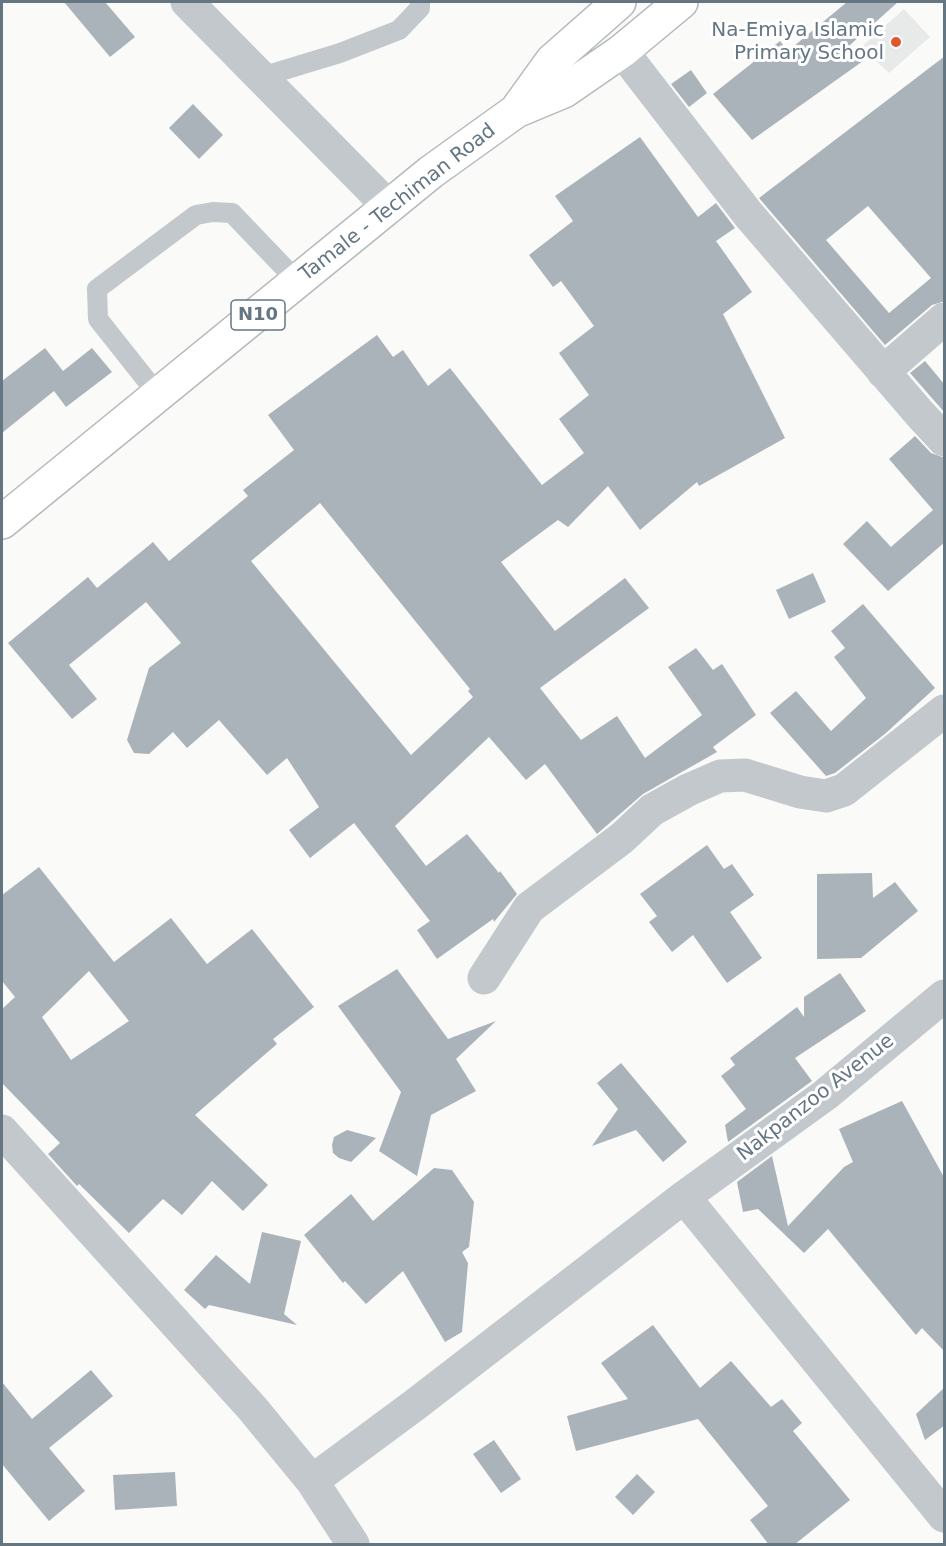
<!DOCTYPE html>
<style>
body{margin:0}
#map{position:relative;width:946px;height:1546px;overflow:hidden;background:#fafaf8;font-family:"DejaVu Sans",sans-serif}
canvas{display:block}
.frame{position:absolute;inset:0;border:3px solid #657683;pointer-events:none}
</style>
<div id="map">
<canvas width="946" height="1546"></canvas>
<div class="frame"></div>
</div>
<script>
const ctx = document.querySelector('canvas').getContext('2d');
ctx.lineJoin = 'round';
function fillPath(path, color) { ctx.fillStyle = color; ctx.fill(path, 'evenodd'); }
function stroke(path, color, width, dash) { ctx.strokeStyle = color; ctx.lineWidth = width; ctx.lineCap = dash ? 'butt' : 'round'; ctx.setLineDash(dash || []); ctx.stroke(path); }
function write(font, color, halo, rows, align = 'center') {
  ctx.font = font + ' "DejaVu Sans",sans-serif'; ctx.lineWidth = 6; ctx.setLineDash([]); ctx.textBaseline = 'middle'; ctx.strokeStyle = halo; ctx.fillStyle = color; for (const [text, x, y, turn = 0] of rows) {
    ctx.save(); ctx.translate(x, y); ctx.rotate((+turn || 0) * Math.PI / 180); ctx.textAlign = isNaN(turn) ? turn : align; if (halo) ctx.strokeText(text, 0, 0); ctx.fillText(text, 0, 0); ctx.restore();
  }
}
const built = new Path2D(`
 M 904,9 L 930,37 L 889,73 L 861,47 Z`);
const building = new Path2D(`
 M 64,2 L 105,2 L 135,37 L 110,57 Z
 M 847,2 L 898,2 L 850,45 L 863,61 L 752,140 L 713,94 L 780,41 L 788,51 Z
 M 945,56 L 945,301 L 932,305 L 885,345 L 759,198 ZM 868,206 L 931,278 L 889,313 L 826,240 Z
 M 691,70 L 707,93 L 689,107 L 671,84 Z
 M 193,104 L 223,135 L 199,159 L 169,128 Z
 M 640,137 L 698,217 L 716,203 L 735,228 L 716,241 L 752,292 L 723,314 L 785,438 L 699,486 L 697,482 L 640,530 L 608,486 L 568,527 L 558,520 L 501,562 L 555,631 L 625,578 L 649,608 L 540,688 L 581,740 L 617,716 L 645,758 L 702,715 L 668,667 L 696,648 L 713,670 L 722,664 L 756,715 L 713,747 L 717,752 L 643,794 L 597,834 L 545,764 L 526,780 L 489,737 L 395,826 L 426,866 L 467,834 L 499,873 L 500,871 L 517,894 L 494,922 L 493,919 L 437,959 L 417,930 L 430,921 L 354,823 L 310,858 L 289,830 L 319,807 L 287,758 L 267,775 L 219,720 L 187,748 L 173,732 L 149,754 L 134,753 L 127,740 L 149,668 L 181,643 L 146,602 L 69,665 L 97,699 L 72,719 L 8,643 L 88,577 L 97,588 L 153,542 L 169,561 L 248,496 L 243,490 L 294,450 L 268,415 L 377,335 L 393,357 L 403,350 L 428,386 L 450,368 L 542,485 L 584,453 L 559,419 L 589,395 L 559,353 L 594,326 L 561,281 L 553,287 L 529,255 L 573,221 L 555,196 ZM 320,503 L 470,689 L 468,691 L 473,697 L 411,755 L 251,561 Z
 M 45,348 L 63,371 L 92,348 L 112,372 L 66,407 L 54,391 L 2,433 L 2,381 Z
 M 925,361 L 945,385 L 945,413 L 910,373 Z
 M 915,436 L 931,453 L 945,458 L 945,542 L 888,591 L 843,544 L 867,521 L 891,547 L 933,510 L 889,459 Z
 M 813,573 L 826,602 L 789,619 L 776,590 Z
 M 863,604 L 935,688 L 886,733 L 835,773 L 826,776 L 770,713 L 796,691 L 831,731 L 866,698 L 834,657 L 845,648 L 831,631 Z
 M 707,845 L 724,869 L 732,864 L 754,895 L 730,912 L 762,958 L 727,983 L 693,935 L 672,952 L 649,922 L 657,916 L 640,894 Z
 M 39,867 L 114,962 L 171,918 L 207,964 L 252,929 L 314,1007 L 273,1039 L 277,1044 L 195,1115 L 268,1185 L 243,1211 L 212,1181 L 182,1215 L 163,1199 L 129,1233 L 79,1184 L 77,1186 L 48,1154 L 60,1143 L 2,1083 L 2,1009 L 15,997 L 2,981 L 2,895 ZM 89,971 L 129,1021 L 71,1060 L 42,1017 Z
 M 872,873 L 873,898 L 895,882 L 918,911 L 861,958 L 817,959 L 817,874 Z
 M 397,969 L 448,1039 L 496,1021 L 456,1059 L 476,1091 L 431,1115 L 417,1176 L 379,1151 L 401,1092 L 338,1006 Z
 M 840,973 L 866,1011 L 795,1058 L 812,1081 L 728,1142 L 725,1125 L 746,1109 L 721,1076 L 735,1065 L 730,1058 L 797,1007 L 804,1017 L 804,997 Z
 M 621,1063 L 687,1142 L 663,1162 L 636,1130 L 592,1146 L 618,1109 L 597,1083 Z
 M 902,1101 L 945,1179 L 945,1352 L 922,1328 L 916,1335 L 828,1229 L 804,1253 L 758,1209 L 743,1212 L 737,1182 L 772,1156 L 788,1226 L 844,1167 L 853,1162 L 839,1129 Z
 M 347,1130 L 376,1138 L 351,1162 L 339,1158 L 333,1153 L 332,1145 L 334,1137 Z
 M 434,1168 L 452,1170 L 474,1202 L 469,1247 L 462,1252 L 468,1263 L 462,1332 L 445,1342 L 403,1271 L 366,1304 L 345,1281 L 343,1283 L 304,1235 L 351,1194 L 373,1221 Z
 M 262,1232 L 301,1241 L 284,1314 L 297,1325 L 209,1305 L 205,1309 L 184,1290 L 216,1255 L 250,1284 Z
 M 653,1325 L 700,1388 L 731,1361 L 771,1407 L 782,1399 L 802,1423 L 793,1431 L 850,1500 L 794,1545 L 769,1545 L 750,1520 L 768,1506 L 698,1419 L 576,1451 L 567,1416 L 628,1399 L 601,1363 Z
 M 91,1370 L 113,1396 L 49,1448 L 85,1491 L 49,1521 L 2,1464 L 2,1382 L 32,1419 Z
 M 945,1387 L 945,1425 L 925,1440 L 916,1414 Z
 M 494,1440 L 521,1479 L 501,1493 L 473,1454 Z
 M 175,1472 L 177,1506 L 115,1510 L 113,1475 Z
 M 637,1474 L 655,1492 L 633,1515 L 615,1497 Z`);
const service = new Path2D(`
 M 261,77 L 340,53 L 399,30 L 420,8 L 420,2
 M 159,396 L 98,319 L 97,289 L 196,215 L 213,212 L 232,213 L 298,282`);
const minor = new Path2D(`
 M 187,2 L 389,207
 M 622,51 L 748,214 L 920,414 L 944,440
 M 883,372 L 944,319
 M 484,978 L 529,908 L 622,838 L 652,810 L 688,790 L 720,776 L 745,775 L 800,792 L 826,796 L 844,790 L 944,711
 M 2,1131 L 252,1408 L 312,1481 L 353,1544
 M 684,1197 L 825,1095 L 944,996
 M 312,1481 L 416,1404 L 684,1197 L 944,1516`);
const trunk = new Path2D(`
 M 516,111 L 552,61 L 619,2
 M 2,522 L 431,172 L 516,111 L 564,91 L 622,51 L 681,2`);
const markers = [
 [896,42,6,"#e4572e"]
];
const shields = [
 [258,315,54]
];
const shieldNames = [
 ["N10",258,315]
];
const poiNames = [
 ["Na-Emiya Islamic",884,31],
 ["Primary School",884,54]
];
const streetNames = [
 ["Tamale - Techiman Road",398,203,-38],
 ["Nakpanzoo Avenue",816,1098,-38]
];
fillPath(built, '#e8e9e9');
fillPath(building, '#aab3b9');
stroke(trunk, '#b4b9bd', 36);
stroke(service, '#c3c8cc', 20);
stroke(minor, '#c3c8cc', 33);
stroke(trunk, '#fff', 33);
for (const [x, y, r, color] of markers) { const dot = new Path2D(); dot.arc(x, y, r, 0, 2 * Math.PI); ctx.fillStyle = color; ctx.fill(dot); stroke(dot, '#fff', 2); }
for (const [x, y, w] of shields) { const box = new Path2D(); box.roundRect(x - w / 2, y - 15, w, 30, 4.5); ctx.fillStyle = '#fff'; ctx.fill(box); stroke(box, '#657683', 1.5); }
write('bold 18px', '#657683', null, shieldNames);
write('20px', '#657683', '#fff', poiNames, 'right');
write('20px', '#657683', '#fff', streetNames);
</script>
